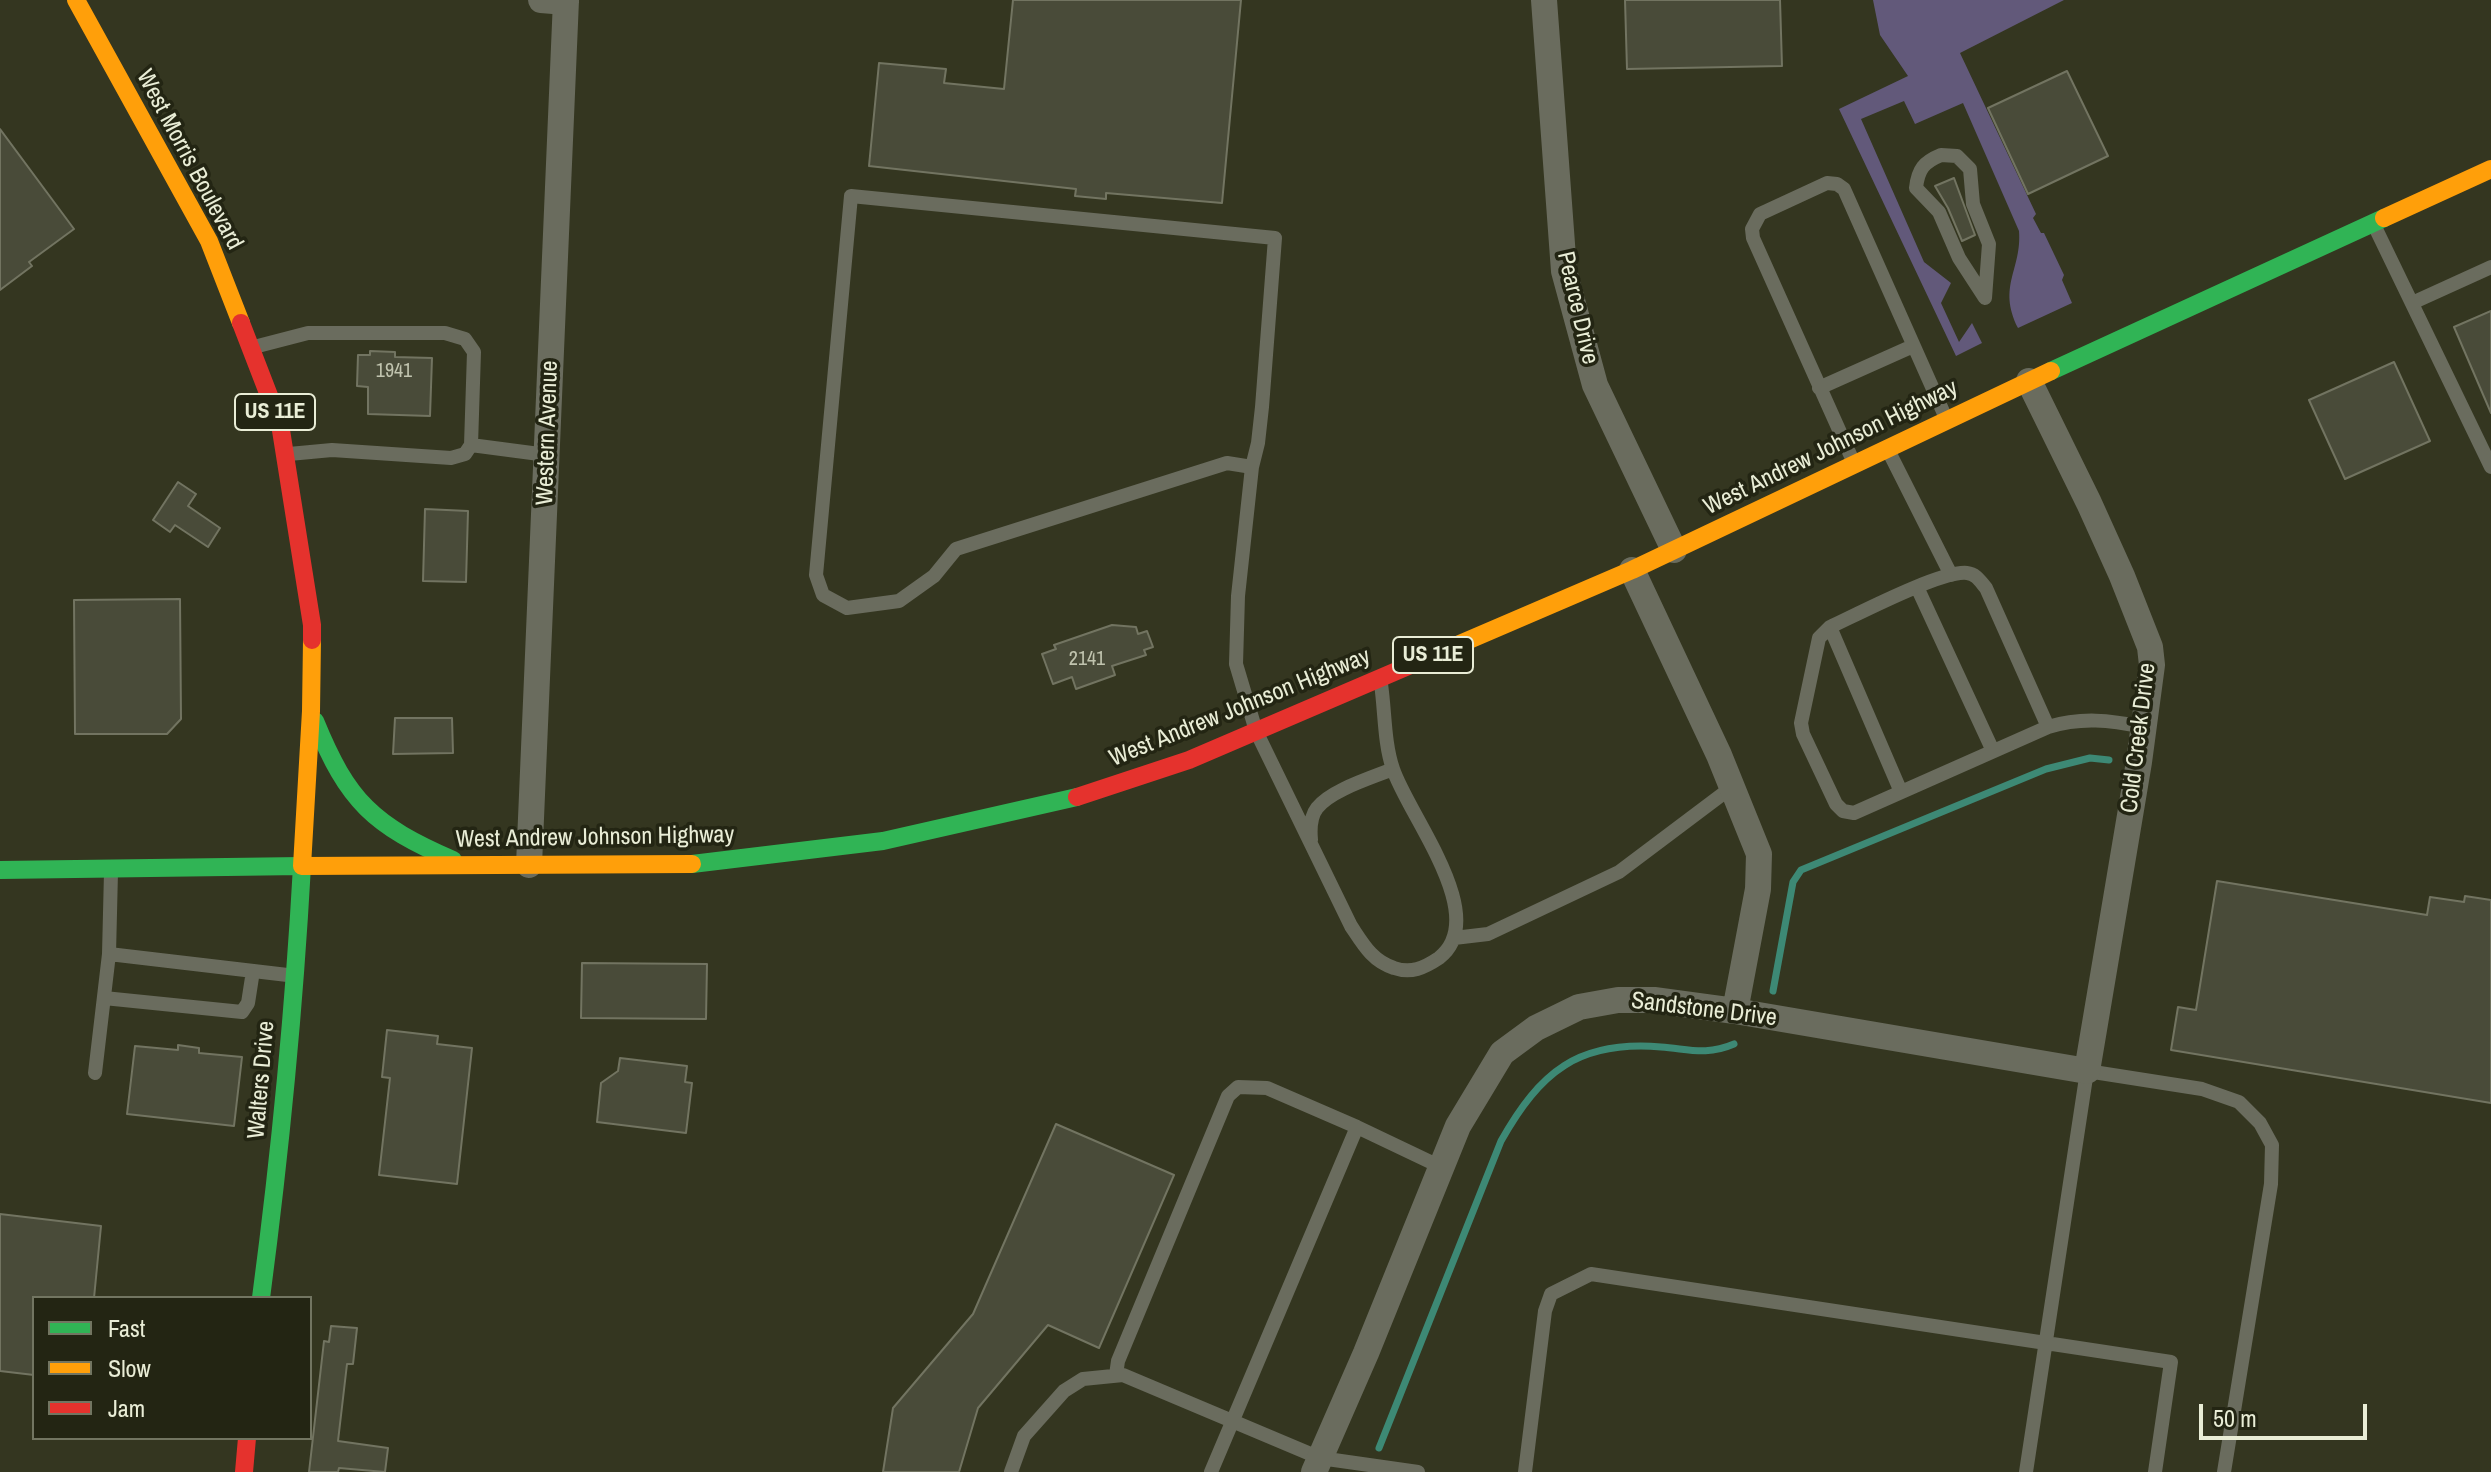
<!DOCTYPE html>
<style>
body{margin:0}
#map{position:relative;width:2491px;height:1472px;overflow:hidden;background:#343620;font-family:"Archivo Narrow",sans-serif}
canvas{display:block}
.legend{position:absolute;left:32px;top:1296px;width:280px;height:144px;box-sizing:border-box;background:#232513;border:2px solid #727561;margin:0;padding:10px 14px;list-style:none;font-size:24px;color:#e9edd6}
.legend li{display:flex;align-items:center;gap:16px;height:40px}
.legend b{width:40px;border:2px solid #727561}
.scale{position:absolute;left:2199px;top:1404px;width:168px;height:36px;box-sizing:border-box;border:4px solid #e9edd6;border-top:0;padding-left:10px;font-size:24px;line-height:28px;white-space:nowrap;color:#e9edd6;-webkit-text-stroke:6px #232513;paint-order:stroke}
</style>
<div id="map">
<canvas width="2491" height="1472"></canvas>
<ul class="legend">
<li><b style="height:10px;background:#30b455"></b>Fast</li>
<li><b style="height:10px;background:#ff9f0a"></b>Slow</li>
<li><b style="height:10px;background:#e5322d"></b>Jam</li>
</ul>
<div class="scale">50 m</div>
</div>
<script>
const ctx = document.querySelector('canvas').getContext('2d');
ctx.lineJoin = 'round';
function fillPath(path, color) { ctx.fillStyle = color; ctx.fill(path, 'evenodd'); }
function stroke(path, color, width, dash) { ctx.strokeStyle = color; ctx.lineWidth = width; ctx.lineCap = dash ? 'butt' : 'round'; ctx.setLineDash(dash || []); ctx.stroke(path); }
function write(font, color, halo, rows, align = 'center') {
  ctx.font = font + ' "Archivo Narrow",sans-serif'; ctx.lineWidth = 7; ctx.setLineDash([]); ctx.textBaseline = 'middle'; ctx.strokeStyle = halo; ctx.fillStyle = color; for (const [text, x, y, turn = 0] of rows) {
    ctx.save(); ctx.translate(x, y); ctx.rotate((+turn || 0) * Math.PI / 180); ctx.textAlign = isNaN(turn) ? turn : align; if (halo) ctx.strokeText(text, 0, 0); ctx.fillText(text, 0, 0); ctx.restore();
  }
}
const green = new Path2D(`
 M 1873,0 L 2064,0 L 1960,53 L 2036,214 L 2033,218 L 2041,233 L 2044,233 L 2064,275 L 2062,280 L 2072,303 L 2018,328 C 1997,286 2022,270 2019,231 L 1963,103 L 1915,124 L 1904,101 L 1861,119 L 1924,262 L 1951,283 L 1941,303 L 1959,342 L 1972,323 L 1982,343 L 1956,356 L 1839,109 L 1908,76 L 1880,35 Z`);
const stream = new Path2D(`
 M 1773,991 L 1793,882 L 1801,870 L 2046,769 L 2090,758 L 2109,760
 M 1379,1448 L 1501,1141 C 1540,1072 1578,1040 1661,1047 C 1689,1049 1706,1056 1734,1044`);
const building = new Path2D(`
 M 1013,0 L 1241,0 L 1222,203 L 1106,193 L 1106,199 L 1075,196 L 1076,189 L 869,166 L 879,63 L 946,69 L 944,83 L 1004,89 Z
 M 1625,0 L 1780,0 L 1782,66 L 1627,69 Z
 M 2067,71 L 2108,156 L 2028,194 L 1988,108 Z
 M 0,129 L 74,229 L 29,262 L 32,266 L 0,290 Z
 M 1954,178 L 1975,235 L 1962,241 L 1948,208 L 1935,186 Z
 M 2491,311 L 2491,413 L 2454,327 Z
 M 370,351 L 395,352 L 395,357 L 432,358 L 430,416 L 368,414 L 368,387 L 357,386 L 358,355 L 370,355 Z
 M 2394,362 L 2430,441 L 2345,479 L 2309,400 Z
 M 178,482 L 196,494 L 188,506 L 220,528 L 208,547 L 175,525 L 170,532 L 153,520 Z
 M 425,509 L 468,511 L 466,582 L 423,581 Z
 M 180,599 L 181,719 L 167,734 L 75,734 L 74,600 Z
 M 1112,625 L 1136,627 L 1138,634 L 1147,631 L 1153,647 L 1144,650 L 1146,655 L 1112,666 L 1115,675 L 1076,689 L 1072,677 L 1053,684 L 1042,654 L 1056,649 L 1054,645 Z
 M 395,718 L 452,718 L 453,753 L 393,754 Z
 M 2217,881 L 2427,915 L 2430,897 L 2464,902 L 2465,896 L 2491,900 L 2491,1103 L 2171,1050 L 2178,1007 L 2196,1010 Z
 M 582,963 L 707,964 L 706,1019 L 581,1018 Z
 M 387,1030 L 438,1036 L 437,1044 L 472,1048 L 457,1184 L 379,1175 L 390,1078 L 382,1077 Z
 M 178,1045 L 199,1048 L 199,1053 L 242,1057 L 234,1126 L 127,1114 L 135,1046 L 178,1050 Z
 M 620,1058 L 687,1066 L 685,1082 L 692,1083 L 686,1133 L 597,1122 L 601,1083 L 618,1071 Z
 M 1056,1124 L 1174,1175 L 1099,1348 L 1048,1325 L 978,1408 L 959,1472 L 883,1472 L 893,1408 L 973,1314 Z
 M 0,1214 L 101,1226 L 94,1298 L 34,1298 L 34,1375 L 0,1371 Z
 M 331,1326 L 357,1328 L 353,1364 L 347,1364 L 338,1441 L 388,1448 L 385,1472 L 339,1468 L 338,1472 L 309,1472 L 324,1341 L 329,1342 Z`);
const lane = new Path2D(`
 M 1941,155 L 1957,156 L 1970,169 L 1973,204 L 1989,244 L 1985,298 L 1959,258 L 1939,212 L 1916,188 C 1918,169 1924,162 1941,155 Z
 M 2375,227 L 2491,467
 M 2412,303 L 2491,267
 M 254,347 L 308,333 L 445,333 L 465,339 L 474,352 L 471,445 L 465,454 L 451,458 L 332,450 L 289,454
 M 1819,388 L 1913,346
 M 471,445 L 547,455
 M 1888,450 L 1951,575
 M 1853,461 L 1753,238 L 1752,229 L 1760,214 L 1827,183 L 1837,184 L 1844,189 L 1945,416
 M 1252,467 L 1227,463 L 956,549 L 934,576 L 899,601 L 847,608 L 823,595 L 816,575 L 851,196 L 1275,238 L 1262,407 L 1258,443 L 1252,467 L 1238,596 L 1236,664 L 1256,731 L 1351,926 C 1363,944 1372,961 1394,968 C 1411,974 1424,968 1439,958 C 1492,917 1408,815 1393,769 C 1384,743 1385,711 1381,684
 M 1917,587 L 1993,751
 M 1830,627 L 1901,792
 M 2048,727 L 1986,588 C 1980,581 1976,574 1967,573 C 1942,570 1856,615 1830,627 L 1819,638 L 1801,723 L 1803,734 L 1836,804 L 1843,811 L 1854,813 L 2048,727 C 2081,717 2110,720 2143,727
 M 1311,840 C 1310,829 1310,817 1317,808 C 1331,790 1371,778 1393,769
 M 1454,938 L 1488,934 L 1619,872 L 1732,787
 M 109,954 L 111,872
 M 104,998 L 242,1012 L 248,1003 L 253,971
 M 95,1073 L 109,954 L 296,976
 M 1116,1375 L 1118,1361 L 1228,1096 L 1238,1087 L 1267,1088 L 1357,1127
 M 1011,1472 L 1024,1436 L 1064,1391 L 1083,1379 L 1123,1375 L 1320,1458 L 1418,1472
 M 1211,1472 L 1357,1127 L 1441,1167
 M 1525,1472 L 1545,1311 L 1551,1294 L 1591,1274 L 2171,1362 L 2155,1472
 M 2026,1472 L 2087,1071 L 2202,1089 L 2239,1102 L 2260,1123 L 2272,1145 L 2271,1184 L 2224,1472`);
const street = new Path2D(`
 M 541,0 L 566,2
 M 1544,0 L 1564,271 L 1595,385 L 1674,550
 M 1632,570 L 1719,755 L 1759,854 L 1758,889 L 1735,1011
 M 529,865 L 566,0
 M 1314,1472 L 1366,1353 L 1458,1126 L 1502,1053 L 1536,1028 L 1579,1007 L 1618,1000 L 1654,1000 L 1735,1011 L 2087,1071 L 2139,762 L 2152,665 L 2150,647 L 2122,576 L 2089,503 L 2029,381`);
const fast = new Path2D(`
 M 2051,371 L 2384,218
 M 315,721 C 348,802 373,825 453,860
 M 692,864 L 883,841 L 1077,797
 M 0,870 L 302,866 C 294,1011 280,1154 261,1298`);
const slow = new Path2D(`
 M 76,0 L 209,241 L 241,323
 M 2384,218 L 2491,169
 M 312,640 L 311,711 L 302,866 L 692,864
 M 1441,652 L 1632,570 L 2051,371`);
const jam = new Path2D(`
 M 241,323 L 280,424 L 312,625 L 312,640
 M 1077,797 L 1189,760 L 1441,652
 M 244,1472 L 247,1438`);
const numberNames = [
 ["1941",394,372],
 ["2141",1087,660]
];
const shields = [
 [275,412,80],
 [1433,655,80]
];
const shieldNames = [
 ["US 11E",275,412],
 ["US 11E",1433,655]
];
const streetNames = [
 ["West Morris Boulevard",189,160,62],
 ["Pearce Drive",1577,308,77],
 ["Western Avenue",548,433,-88],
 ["West Andrew Johnson Highway",1831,448,-26],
 ["West Andrew Johnson Highway",1240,708,-22],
 ["Cold Creek Drive",2139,738,-83],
 ["West Andrew Johnson Highway",595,838,-1],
 ["Sandstone Drive",1704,1010,7],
 ["Walters Drive",262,1080,-85]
];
fillPath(green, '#62597a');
stroke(stream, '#3d8975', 7);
fillPath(building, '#494b39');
stroke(building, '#727461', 2);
stroke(lane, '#6a6c5e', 14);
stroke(street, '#6a6c5e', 26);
stroke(fast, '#30b455', 18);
stroke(slow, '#ff9f0a', 18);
stroke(jam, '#e5322d', 18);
write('20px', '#c1c4af', null, numberNames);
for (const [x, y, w] of shields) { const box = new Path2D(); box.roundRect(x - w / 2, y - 18, w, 36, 6); ctx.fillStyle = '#232513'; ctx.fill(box); stroke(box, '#e9edd6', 2); }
write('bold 22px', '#e9edd6', null, shieldNames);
write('24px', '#e9edd6', '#232513', streetNames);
</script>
